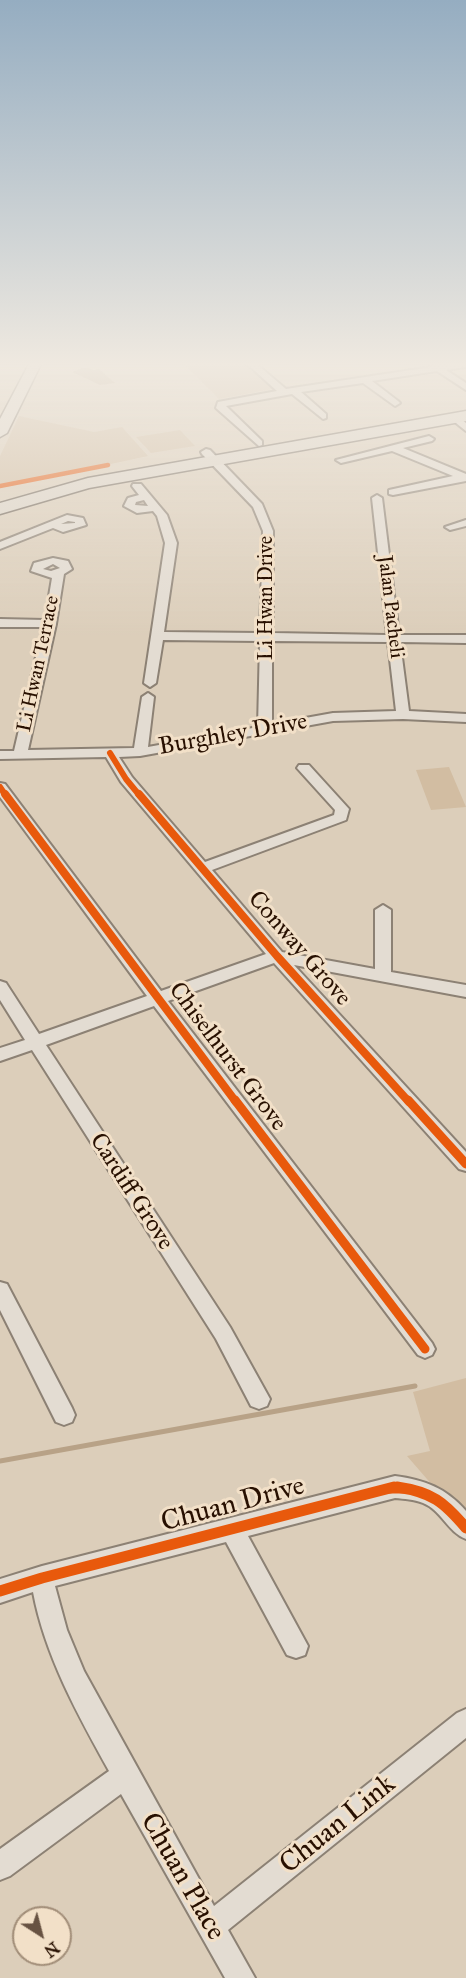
<!DOCTYPE html>
<style>
body{margin:0}
#map{position:relative;width:466px;height:1978px;overflow:hidden;background:#dcceba;font-family:"IM FELL Great Primer",serif}
canvas{display:block}
.north{position:absolute;left:12px;top:1906px;width:60px;height:60px;box-sizing:border-box;background:#f2e0c8;border:2px solid #a18d78;border-radius:50%;rotate:144deg;font-size:16px;font-weight:700;line-height:24px;text-align:center;color:#281001}
.north::after{content:'';display:block;margin:auto;width:21px;height:27px;background:#675242;clip-path:polygon(50% 0,100% 100%,50% 72%,0 100%)}
</style>
<div id="map">
<canvas width="466" height="1978"></canvas>
<div class="north">N</div>
</div>
<script>
const ctx = document.querySelector('canvas').getContext('2d');
ctx.lineJoin = 'round';
function fillPath(path, color) { ctx.fillStyle = color; ctx.fill(path, 'evenodd'); }
function stroke(path, color, width, dash) { ctx.strokeStyle = color; ctx.lineWidth = width; ctx.lineCap = dash ? 'butt' : 'round'; ctx.setLineDash(dash || []); ctx.stroke(path); }
function write(font, color, halo, rows, align = 'center') {
  ctx.font = font + ' "IM FELL Great Primer",serif'; ctx.lineWidth = 6; ctx.setLineDash([]); ctx.textBaseline = 'middle'; ctx.strokeStyle = halo; ctx.fillStyle = color; for (const [text, x, y, turn = 0] of rows) {
    ctx.save(); ctx.translate(x, y); ctx.rotate((+turn || 0) * Math.PI / 180); ctx.textAlign = isNaN(turn) ? turn : align; if (halo) ctx.strokeText(text, 0, 0); ctx.fillText(text, 0, 0); ctx.restore();
  }
}
const green = new Path2D(`
 M 182,362 L 242,362 L 273,389 L 219,399 Z
 M 19,416 L 94,432 L 122,427 L 148,456 L 0,488 L 0,456 Z
 M 180,430 L 195,446 L 151,453 L 136,437 Z
 M 449,767 L 466,807 L 431,810 L 416,770 Z
 M 466,1378 L 466,1524 L 407,1456 L 430,1451 L 413,1392 Z`);
const water = new Path2D(`
 M 85,367 L 93,370 L 99,369 L 115,383 L 100,385 L 72,372 Z`);
const stream = new Path2D(`
 M 0,1461 L 415,1386`);
const street = new Path2D(`
 M 245,362 L 254,362 L 286,389 L 431,367 L 435,363 L 440,365 L 466,362 L 466,367 L 446,370 L 466,383 L 466,390 L 437,371 L 372,381 L 398,401 L 400,403 L 395,406 L 363,383 L 301,392 L 326,414 L 326,418 L 323,419 L 292,394 L 226,406 L 262,441 L 262,445 L 259,446 L 216,408 L 218,402 L 277,391 Z
 M 454,414 L 466,423 L 466,431 L 451,419 L 449,417 Z
 M 429,436 L 434,439 L 432,441 L 403,448 L 466,474 L 466,481 L 393,495 L 389,494 L 389,490 L 453,476 L 392,451 L 341,463 L 336,460 Z
 M 206,449 L 210,450 L 262,504 L 273,531 L 273,633 L 387,635 L 372,498 L 377,495 L 382,498 L 399,635 L 466,635 L 466,643 L 400,642 L 409,711 L 466,714 L 466,722 L 403,719 L 333,721 L 140,756 L 119,757 L 132,777 L 205,862 L 334,815 L 335,810 L 297,768 L 299,765 L 309,765 L 349,809 L 346,820 L 212,870 L 282,952 L 375,969 L 375,910 L 383,905 L 391,910 L 391,972 L 466,985 L 466,997 L 294,965 L 466,1152 L 466,1171 L 459,1169 L 274,963 L 168,1001 L 432,1343 L 435,1349 L 432,1355 L 425,1358 L 418,1355 L 154,1006 L 46,1045 L 230,1327 L 270,1399 L 267,1406 L 259,1409 L 251,1406 L 216,1339 L 32,1050 L 0,1061 L 0,1048 L 25,1040 L 0,1000 L 0,981 L 6,983 L 39,1034 L 147,996 L 0,797 L 0,783 L 5,784 L 161,991 L 266,954 L 121,782 L 106,757 L 0,759 L 0,751 L 14,751 L 43,627 L 0,627 L 0,619 L 45,620 L 52,578 L 31,571 L 34,563 L 53,558 L 68,561 L 72,569 L 64,574 L 56,624 L 28,750 L 134,748 L 142,697 L 148,693 L 154,697 L 148,747 L 258,727 L 260,641 L 163,640 L 156,683 L 150,687 L 144,683 L 165,543 L 157,516 L 153,511 L 137,513 L 124,506 L 128,498 L 139,495 L 132,486 L 133,484 L 141,484 L 167,515 L 177,543 L 164,632 L 260,633 L 263,531 L 253,507 L 202,454 L 201,452 ZM 144,500 L 148,506 L 135,505 L 136,502 ZM 53,564 L 60,568 L 51,571 L 43,569 ZM 272,641 L 388,642 L 396,711 L 333,713 L 272,724 Z
 M 67,515 L 83,518 L 86,525 L 63,532 L 53,528 L 0,549 L 0,542 ZM 68,521 L 75,522 L 75,523 L 61,524 Z
 M 466,520 L 466,526 L 450,530 L 445,527 Z
 M 0,1282 L 7,1284 L 72,1408 L 75,1415 L 72,1422 L 64,1425 L 56,1422 L 0,1310 Z
 M 395,1476 C 425,1480 446,1488 466,1511 L 466,1539 C 448,1532 441,1510 423,1503 C 414,1499 404,1499 395,1498 L 248,1536 L 308,1646 L 305,1655 L 296,1658 L 287,1655 L 226,1542 L 55,1586 L 67,1630 L 84,1671 L 214,1906 L 457,1713 L 466,1709 L 466,1738 L 228,1930 L 255,1978 L 225,1978 L 121,1794 L 10,1876 L 0,1880 L 0,1849 L 109,1771 C 78,1715 45,1656 33,1592 L 0,1603 L 0,1579 L 42,1566 Z`);
const secondary = new Path2D(`
 M 30,362 L 42,362 L 7,433 L 0,437 L 0,419 Z`);
const primary = new Path2D(`
 M 466,411 L 466,421 L 89,488 L 0,514 L 0,503 L 88,478 Z`);
const cyclewayFar4 = new Path2D(`
 M 0,486 L 108,465`);
const cyclewayFar3 = new Path2D(`
 M 110,753 L 126,779 L 140,796
 M 0,787 L 6,796`);
const cyclewayFar2 = new Path2D(`
 M 5,794 L 236,1102
 M 139,794 L 277,956 L 409,1102`);
const cyclewayFar1 = new Path2D(`
 M 235,1100 L 425,1349
 M 408,1100 L 466,1164
 M 388,1489 L 409,1489`);
const cycleway = new Path2D(`
 M 397,1487 C 432,1492 444,1502 466,1528
 M 0,1591 L 42,1578 L 394,1487`);
const farStreetnames = [
 ["Li Hwan Drive",267,598,-90],
 ["Jalan Pacheli",390,607,83],
 ["Li Hwan Terrace",39,664,-78]
];
const streetNames = [
 ["Burghley Drive",233,735,-10],
 ["Conway Grove",299,949,49],
 ["Chiselhurst Grove",227,1057,53],
 ["Cardiff Grove",131,1192,57]
];
const nearStreetnames = [
 ["Chuan Drive",233,1505,-15],
 ["Chuan Link",338,1825,-39],
 ["Chuan Place",182,1877,60]
];
fillPath(green, '#d2bda2');
fillPath(water, '#b8a287');
stroke(stream, '#b8a287', 5);
stroke(street, '#8c8174', 4);
stroke(secondary, '#72675b', 3);
stroke(primary, '#72675b', 3);
fillPath(street, '#e3dcd2');
fillPath(secondary, '#e3dcd2');
fillPath(primary, '#ded6ca');
stroke(cyclewayFar4, '#e8590c', 4.5);
stroke(cyclewayFar3, '#e8590c', 6);
stroke(cyclewayFar2, '#e8590c', 8);
stroke(cyclewayFar1, '#e8590c', 9);
stroke(cycleway, '#e8590c', 11);
const sky = ctx.createLinearGradient(0, 0, 0, 639);
sky.addColorStop(0, '#95adc1');
sky.addColorStop(0.57, '#efe9e0');
sky.addColorStop(1, '#efe9e000');
ctx.fillStyle = sky;
ctx.fillRect(0, 0, 466, 639);
write('20px', '#281001', '#f2e0c8', farStreetnames);
write('24px', '#281001', '#f2e0c8', streetNames);
write('28px', '#281001', '#f2e0c8', nearStreetnames);
</script>
